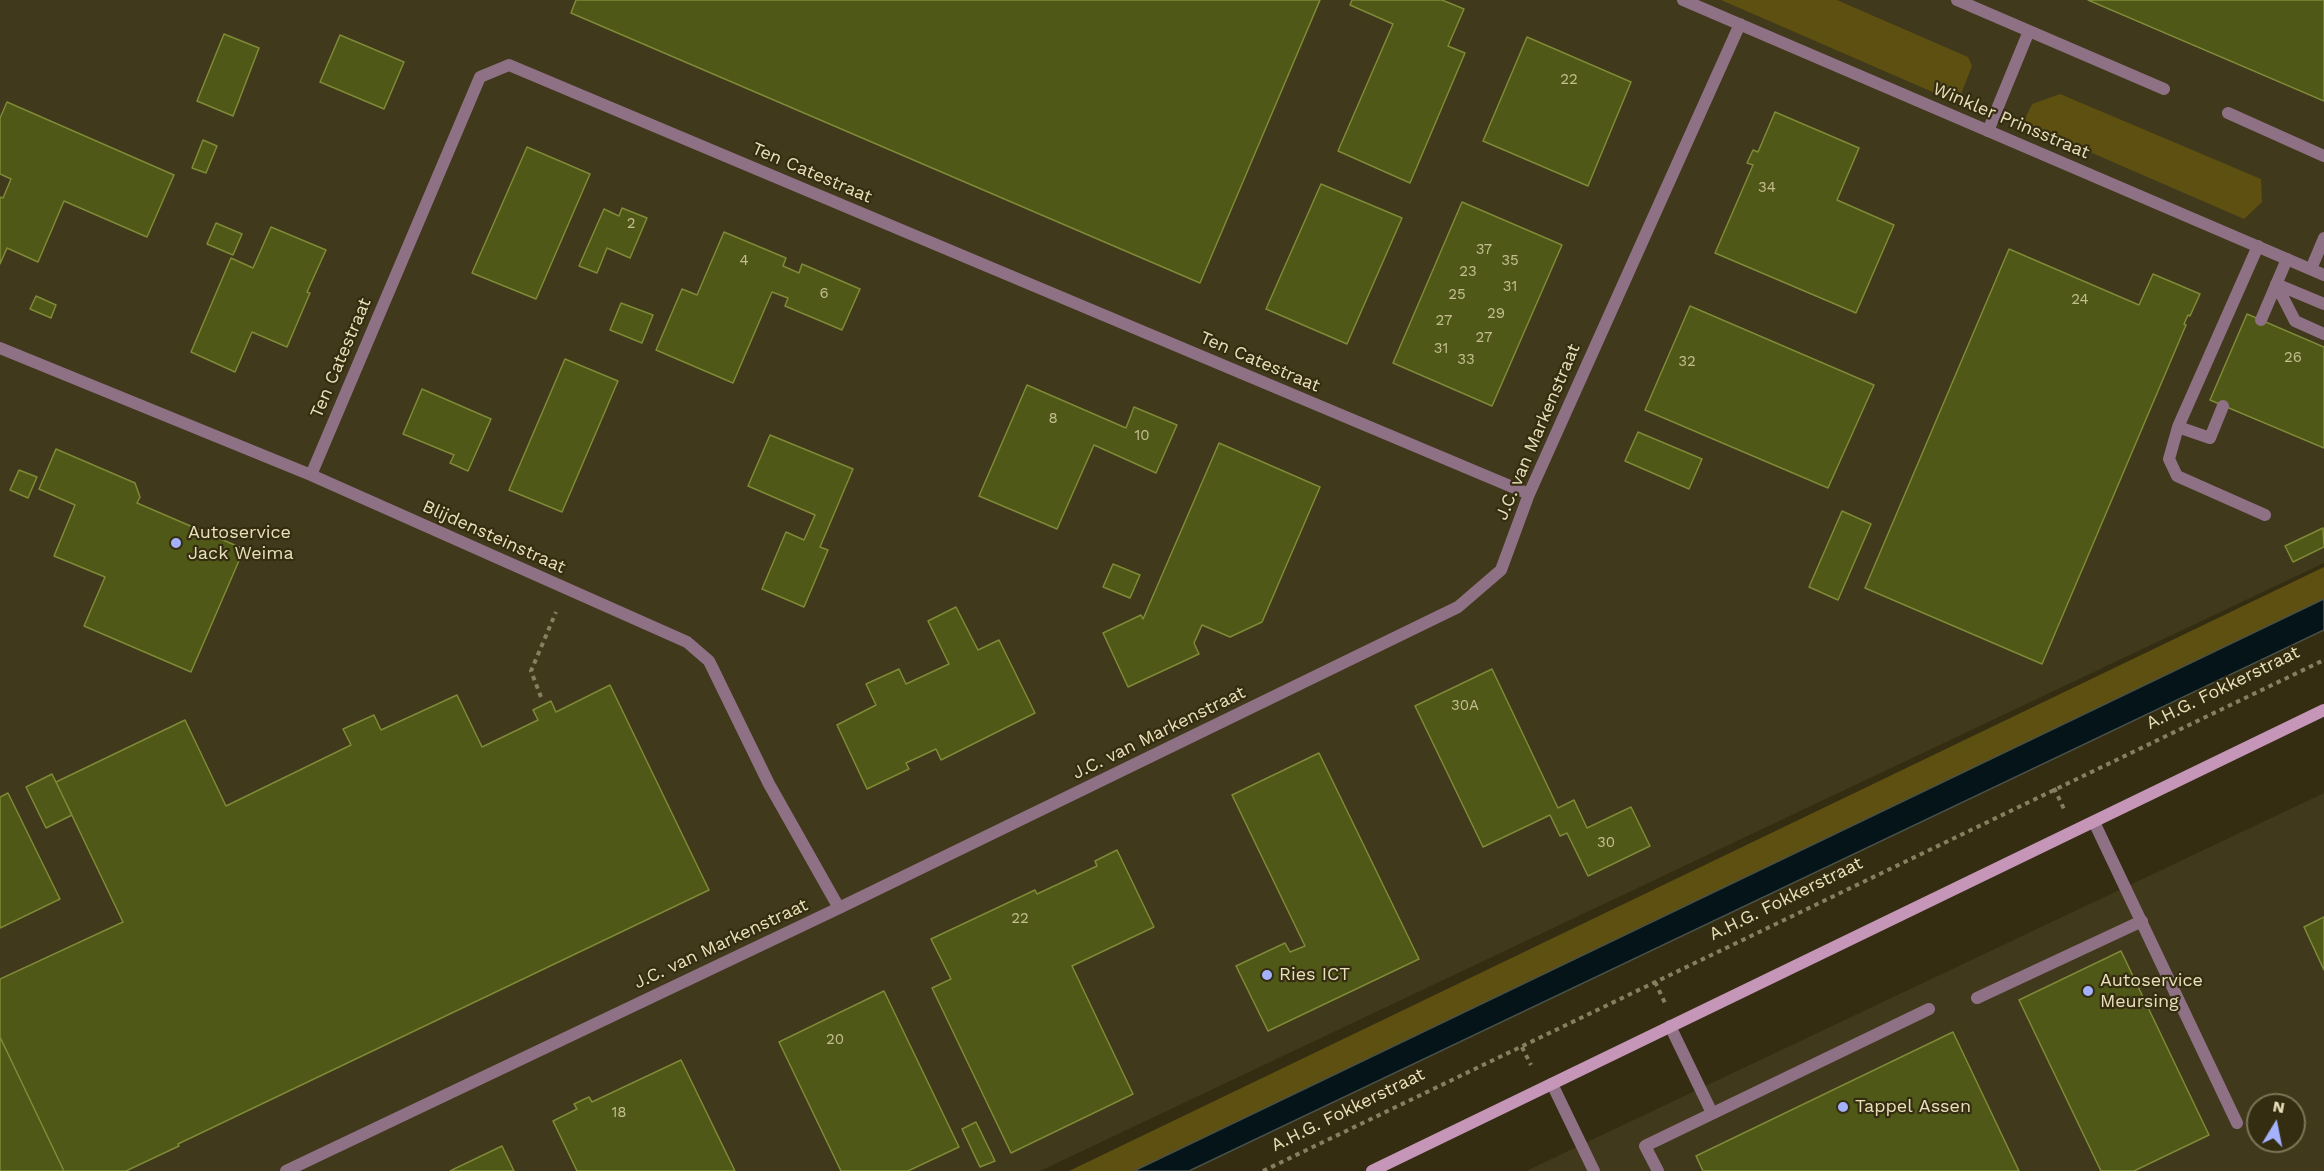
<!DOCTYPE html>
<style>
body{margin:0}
#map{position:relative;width:2324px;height:1171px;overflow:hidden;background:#342d12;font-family:"Work Sans",sans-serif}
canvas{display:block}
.north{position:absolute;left:2246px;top:1093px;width:60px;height:60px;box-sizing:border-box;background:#342d12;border:2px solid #7d7554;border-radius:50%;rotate:10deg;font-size:16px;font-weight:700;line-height:24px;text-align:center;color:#eae0b8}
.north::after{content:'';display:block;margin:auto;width:21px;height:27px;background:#a4b1fc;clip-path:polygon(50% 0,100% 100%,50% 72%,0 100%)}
</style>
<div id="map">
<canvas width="2324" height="1171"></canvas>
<div class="north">N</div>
</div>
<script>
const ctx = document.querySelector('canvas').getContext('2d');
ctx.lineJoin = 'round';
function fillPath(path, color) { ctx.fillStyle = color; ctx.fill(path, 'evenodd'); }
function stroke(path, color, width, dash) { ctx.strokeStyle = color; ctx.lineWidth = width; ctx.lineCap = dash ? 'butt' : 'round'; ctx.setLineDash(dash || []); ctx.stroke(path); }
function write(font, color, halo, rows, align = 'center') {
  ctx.font = font + ' "Work Sans",sans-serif'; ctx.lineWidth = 4.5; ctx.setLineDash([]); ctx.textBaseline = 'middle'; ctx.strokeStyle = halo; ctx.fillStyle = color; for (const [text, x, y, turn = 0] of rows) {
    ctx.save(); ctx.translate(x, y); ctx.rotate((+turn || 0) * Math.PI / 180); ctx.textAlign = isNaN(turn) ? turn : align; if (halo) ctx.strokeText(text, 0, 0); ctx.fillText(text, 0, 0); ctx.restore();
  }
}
const built = new Path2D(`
 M 0,0 L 2324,0 L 2324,563 L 1040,1171 L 0,1171 Z
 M 2324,793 L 2324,1171 L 1526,1171 ZM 2258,1105 L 2294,1105 L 2294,1141 L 2258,1141 Z`);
const green = new Path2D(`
 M 1721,0 L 1837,0 L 1968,57 L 1972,66 L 1961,94 L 1951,100 Z
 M 2060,94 L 2261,179 L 2262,202 L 2244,219 L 2023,123 L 2032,104 Z
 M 2324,567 L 2324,599 L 1134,1171 L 1069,1171 Z`);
const water = new Path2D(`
 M 2324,599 L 2324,630 L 1189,1171 L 1134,1171 Z`);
const building = new Path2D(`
 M 576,0 L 1320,0 L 1200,283 L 571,13 Z
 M 1352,0 L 1442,0 L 1464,9 L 1448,46 L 1465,53 L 1410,183 L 1338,151 L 1393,24 L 1350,5 Z
 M 2088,0 L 2324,0 L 2324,101 Z
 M 224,34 L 259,48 L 233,116 L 197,101 Z
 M 340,35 L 404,62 L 384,109 L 320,82 Z
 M 1527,37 L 1631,82 L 1588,186 L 1483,141 Z
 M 7,102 L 174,175 L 147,237 L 64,201 L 38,262 L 7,248 L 0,264 L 0,197 L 3,198 L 11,179 L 0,174 L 0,118 Z
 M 1775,112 L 1859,148 L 1837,200 L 1894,225 L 1856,313 L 1715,253 L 1753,165 L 1747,163 L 1753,150 L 1758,152 Z
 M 203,140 L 217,146 L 206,173 L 192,168 Z
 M 527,147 L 590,174 L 536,299 L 472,273 Z
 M 1321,184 L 1402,218 L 1347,344 L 1266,309 Z
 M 1462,202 L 1562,245 L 1492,406 L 1393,363 Z
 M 622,208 L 647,218 L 630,258 L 607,248 L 597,273 L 579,266 L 604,209 L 619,216 Z
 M 216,223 L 242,234 L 233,255 L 207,244 Z
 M 271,227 L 326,250 L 307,292 L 310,293 L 287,347 L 252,332 L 235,372 L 191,352 L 231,258 L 253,268 Z
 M 724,232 L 786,258 L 783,266 L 799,273 L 802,264 L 860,289 L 842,330 L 785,306 L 788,298 L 772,292 L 733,383 L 656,350 L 682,289 L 697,295 Z
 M 2009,249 L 2139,305 L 2153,274 L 2200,294 L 2190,316 L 2188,315 L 2184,324 L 2186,325 L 2042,664 L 1865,588 Z
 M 36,296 L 56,305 L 51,318 L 30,309 Z
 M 621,303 L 653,315 L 642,343 L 610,330 Z
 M 1690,306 L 1874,385 L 1828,488 L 1645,410 Z
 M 2247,314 L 2324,347 L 2324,448 L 2210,400 Z
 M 565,359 L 618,381 L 562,512 L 509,490 Z
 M 1027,385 L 1126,428 L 1134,407 L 1177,425 L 1156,473 L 1094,445 L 1057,529 L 979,496 Z
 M 422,389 L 491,419 L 468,471 L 450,463 L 454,455 L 403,434 Z
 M 1638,432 L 1702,459 L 1689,489 L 1625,461 Z
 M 770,435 L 853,469 L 820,547 L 828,550 L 804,607 L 762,589 L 786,532 L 804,540 L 815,515 L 748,486 Z
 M 1219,443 L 1320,487 L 1262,622 L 1230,637 L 1202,625 L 1194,643 L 1199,654 L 1128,687 L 1103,633 L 1141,615 L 1143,619 Z
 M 56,449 L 135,483 L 140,497 L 137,503 L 244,549 L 191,672 L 84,626 L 105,577 L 54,556 L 75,505 L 39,489 Z
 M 19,470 L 37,477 L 28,498 L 10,490 Z
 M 1842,511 L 1871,524 L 1838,600 L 1809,587 Z
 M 2323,528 L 2324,547 L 2293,562 L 2285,546 Z
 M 1113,564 L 1140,575 L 1130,598 L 1103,587 Z
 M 956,607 L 978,650 L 999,640 L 1035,713 L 941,760 L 936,749 L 906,763 L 909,769 L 867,789 L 837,725 L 876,705 L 866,684 L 899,669 L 906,684 L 949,664 L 928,621 Z
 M 1492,669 L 1558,808 L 1574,800 L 1587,828 L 1631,807 L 1650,846 L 1588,876 L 1567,833 L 1560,836 L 1550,815 L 1483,847 L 1415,706 Z
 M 610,685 L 709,890 L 178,1144 L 179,1146 L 126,1171 L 64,1171 L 0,1037 L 0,979 L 123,922 L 56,782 L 185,720 L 226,806 L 351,745 L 343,729 L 374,715 L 381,730 L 457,695 L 482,747 L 538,720 L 533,710 L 551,701 L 556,712 Z
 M 1319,753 L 1419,959 L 1268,1031 L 1236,966 L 1285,943 L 1290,952 L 1305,946 L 1232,795 Z
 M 52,774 L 72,815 L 46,828 L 26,787 Z
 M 8,793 L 60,899 L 0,928 L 0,797 Z
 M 1117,850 L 1154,927 L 1072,966 L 1133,1094 L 1011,1153 L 932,988 L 951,979 L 931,939 L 1035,890 L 1037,894 L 1097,866 L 1095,861 Z
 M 2324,917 L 2324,970 L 2304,927 Z
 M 2121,951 L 2209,1135 L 2134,1171 L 2101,1171 L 2019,1000 Z
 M 884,991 L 959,1147 L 908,1171 L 841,1171 L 779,1042 Z
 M 1953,1032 L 2019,1171 L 1703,1171 L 1696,1156 Z
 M 0,1037 L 64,1171 L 0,1171 Z
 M 681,1060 L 735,1171 L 577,1171 L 553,1121 L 577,1109 L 574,1104 L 589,1097 L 592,1102 Z
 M 976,1122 L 995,1161 L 980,1167 L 962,1129 Z
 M 502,1146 L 514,1171 L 450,1171 Z`);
const path = new Path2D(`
 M 541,697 L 531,671 L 556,612
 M 2054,788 L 2064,809
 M 1655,982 L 1665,1003
 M 1522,1047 L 1531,1065
 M 1263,1171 L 2324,660`);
const lane = new Path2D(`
 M 1957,0 L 2164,89
 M 2228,113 L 2324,156
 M 1988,131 L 2029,31
 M 2258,246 L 2178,427 L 2169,459 L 2177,476 L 2265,515
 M 2311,269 L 2324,238
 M 2276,284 L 2295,321 L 2324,334
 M 2276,284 L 2324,304
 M 2261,320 L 2287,259
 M 2178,427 L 2210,438 L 2223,406
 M 2094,822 L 2237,1123
 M 1977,998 L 2142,921
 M 1670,1026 L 1712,1113
 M 1658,1171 L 1645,1146 L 1929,1009`);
const street = new Path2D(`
 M 1683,0 L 2324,275
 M 0,348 L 311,475 L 687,642 L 709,661 L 769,784 L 839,908
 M 311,475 L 480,77 L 509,65 L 1529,494
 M 1552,1084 L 1594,1171
 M 286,1171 L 839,908 L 1458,607 L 1501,570 L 1529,494 L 1740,24`);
const secondary = new Path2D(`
 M 1372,1171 L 2324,710`);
const markers = [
 [176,543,6,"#a4b1fc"],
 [1267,975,6,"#a4b1fc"],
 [2088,991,6,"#a4b1fc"],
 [1843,1107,6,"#a4b1fc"]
];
const numberNames = [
 ["22",1569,80],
 ["34",1767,188],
 ["2",631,224],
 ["37",1484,250],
 ["4",744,261],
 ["35",1510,261],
 ["23",1468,272],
 ["31",1510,287],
 ["6",824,294],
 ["25",1457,295],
 ["24",2080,300],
 ["29",1496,314],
 ["27",1444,321],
 ["27",1484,338],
 ["31",1441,349],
 ["26",2293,358],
 ["33",1466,360],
 ["32",1687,362],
 ["8",1053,419],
 ["10",1142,436],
 ["30A",1465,706],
 ["30",1606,843],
 ["22",1020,919],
 ["20",835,1040],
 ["18",619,1113]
];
const streetNames = [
 ["Winkler Prinsstraat",2011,121,23],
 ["Ten Catestraat",812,173,23],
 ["Ten Catestraat",341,358,-67],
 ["Ten Catestraat",1260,362,23],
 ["J.C. van Markenstraat",1538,432,-67],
 ["Blijdensteinstraat",494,537,24],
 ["A.H.G. Fokkerstraat",2223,688,-26],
 ["J.C. van Markenstraat",1159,733,-26],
 ["A.H.G. Fokkerstraat",1786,899,-26],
 ["J.C. van Markenstraat",721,944,-25],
 ["A.H.G. Fokkerstraat",1348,1110,-26]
];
const poiNames = [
 ["Autoservice",188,533],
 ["Jack Weima",188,554],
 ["Ries ICT",1279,975],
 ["Autoservice",2100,981],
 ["Meursing",2100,1002],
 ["Tappel Assen",1855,1107]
];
fillPath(built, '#40391b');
fillPath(green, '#5e5010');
fillPath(water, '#051418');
stroke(water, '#4a5148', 1.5);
fillPath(building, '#505817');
stroke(building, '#7f8a36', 1.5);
stroke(path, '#877f5e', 4, [4.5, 4.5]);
stroke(lane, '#8f7186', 12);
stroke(street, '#8f7186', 12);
stroke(secondary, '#c696b9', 12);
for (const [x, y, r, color] of markers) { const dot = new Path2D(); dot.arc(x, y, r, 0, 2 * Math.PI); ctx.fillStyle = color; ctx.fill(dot); stroke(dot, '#342d12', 2); }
write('15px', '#c4be90', null, numberNames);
write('18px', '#eae0b8', '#342d12', streetNames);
write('18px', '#eae0b8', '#342d12', poiNames, 'left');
</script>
